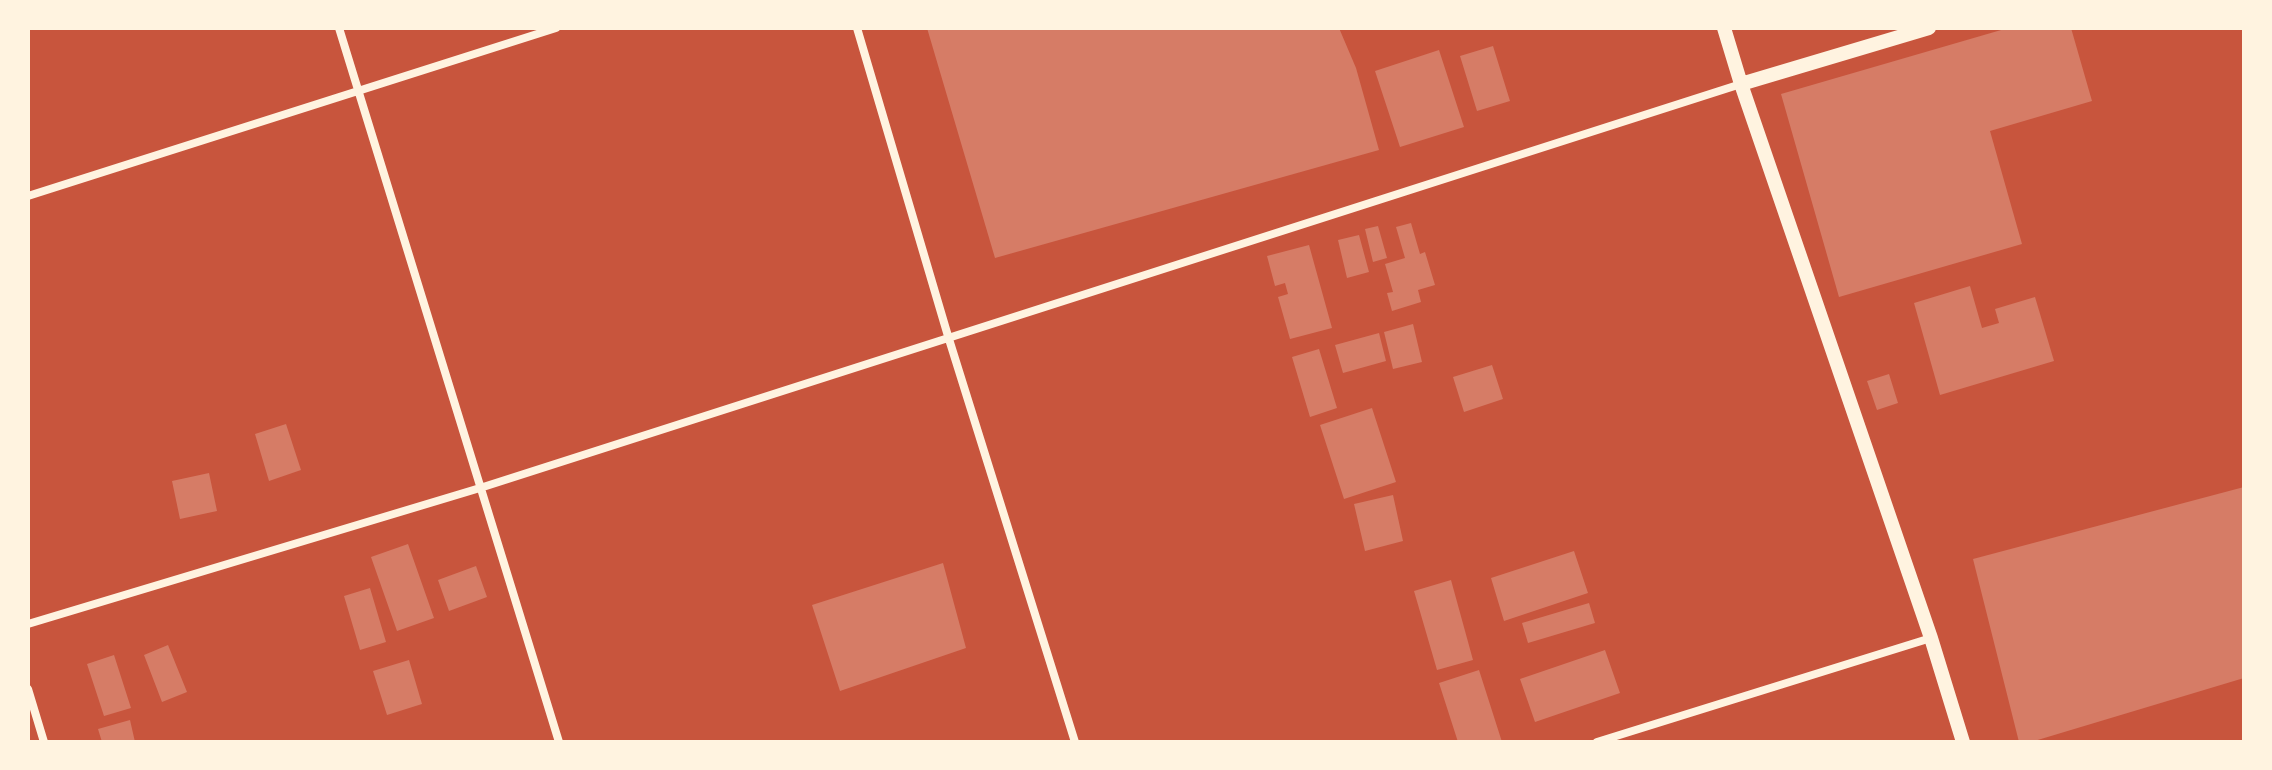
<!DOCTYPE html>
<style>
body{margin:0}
#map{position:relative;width:2272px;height:770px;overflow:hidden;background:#c8553d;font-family:"Space Grotesk",sans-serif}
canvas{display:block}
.frame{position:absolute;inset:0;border:30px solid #fff3e0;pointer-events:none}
</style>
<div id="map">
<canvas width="2272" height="770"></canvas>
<div class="frame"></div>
</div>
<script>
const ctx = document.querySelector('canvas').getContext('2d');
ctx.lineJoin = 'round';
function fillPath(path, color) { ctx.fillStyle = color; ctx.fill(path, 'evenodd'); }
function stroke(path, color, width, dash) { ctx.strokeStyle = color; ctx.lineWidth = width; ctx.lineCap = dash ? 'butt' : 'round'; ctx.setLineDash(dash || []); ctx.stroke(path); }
const building = new Path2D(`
 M 927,28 L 1339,28 L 1356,68 L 1379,150 L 995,258 Z
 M 2008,28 L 2071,28 L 2092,101 L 1990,131 L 2022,244 L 1839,297 L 1781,94 Z
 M 1493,46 L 1510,101 L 1477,111 L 1460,56 Z
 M 1439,50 L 1464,127 L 1400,147 L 1375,71 Z
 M 1411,223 L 1420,254 L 1425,252 L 1435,285 L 1418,290 L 1421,302 L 1392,311 L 1387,293 L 1393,292 L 1385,264 L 1405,258 L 1396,227 Z
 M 1378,226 L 1387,258 L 1373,262 L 1365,229 Z
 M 1359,235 L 1369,272 L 1347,278 L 1338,240 Z
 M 1309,245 L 1332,328 L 1290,339 L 1278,297 L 1288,294 L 1285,283 L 1275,286 L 1267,256 Z
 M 1970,286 L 1982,328 L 1999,323 L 1995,309 L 2035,297 L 2054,361 L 1940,395 L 1914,303 Z
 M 1413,324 L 1422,362 L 1393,369 L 1384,332 Z
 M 1379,333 L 1386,361 L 1343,373 L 1335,345 Z
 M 1319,349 L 1337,408 L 1310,417 L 1292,357 Z
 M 1492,365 L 1503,399 L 1464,412 L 1453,377 Z
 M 1889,374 L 1898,403 L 1877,410 L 1867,381 Z
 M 1372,408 L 1396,482 L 1344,499 L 1320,425 Z
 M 286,424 L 301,470 L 269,481 L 255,434 Z
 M 209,473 L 217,511 L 180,519 L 172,481 Z
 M 2244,487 L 2244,678 L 2031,742 L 2019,742 L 1973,559 Z
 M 1393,495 L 1403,541 L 1365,551 L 1354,504 Z
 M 408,544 L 434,618 L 397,631 L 371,557 Z
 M 1574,551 L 1588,593 L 1504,621 L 1491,578 Z
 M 943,563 L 966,648 L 840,691 L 812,605 Z
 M 476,566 L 487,597 L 449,611 L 438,580 Z
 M 1451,580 L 1473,660 L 1437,670 L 1414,591 Z
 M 370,588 L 386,642 L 360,650 L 344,596 Z
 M 1589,603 L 1595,623 L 1528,643 L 1522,623 Z
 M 168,645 L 187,692 L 162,702 L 144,655 Z
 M 1605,650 L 1620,693 L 1535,722 L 1520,679 Z
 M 114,655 L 131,708 L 104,716 L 87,664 Z
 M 409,660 L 422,704 L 387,715 L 373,671 Z
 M 1479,670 L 1502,742 L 1458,742 L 1439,683 Z
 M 130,720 L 135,742 L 102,742 L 98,729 Z`);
const minor = new Path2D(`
 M 339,28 L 559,742
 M 857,28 L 948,336 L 1075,742
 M 28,196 L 556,28
 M 28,624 L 480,488 L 1741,84
 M 28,689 L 44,742
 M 1597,742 L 1931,638`);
const tertiary = new Path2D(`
 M 1724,28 L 1741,84 L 1931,638 L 1963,742
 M 1741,84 L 1929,28`);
fillPath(building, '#d67c66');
stroke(minor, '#fff3e0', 8);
stroke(tertiary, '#fff3e0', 14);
</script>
